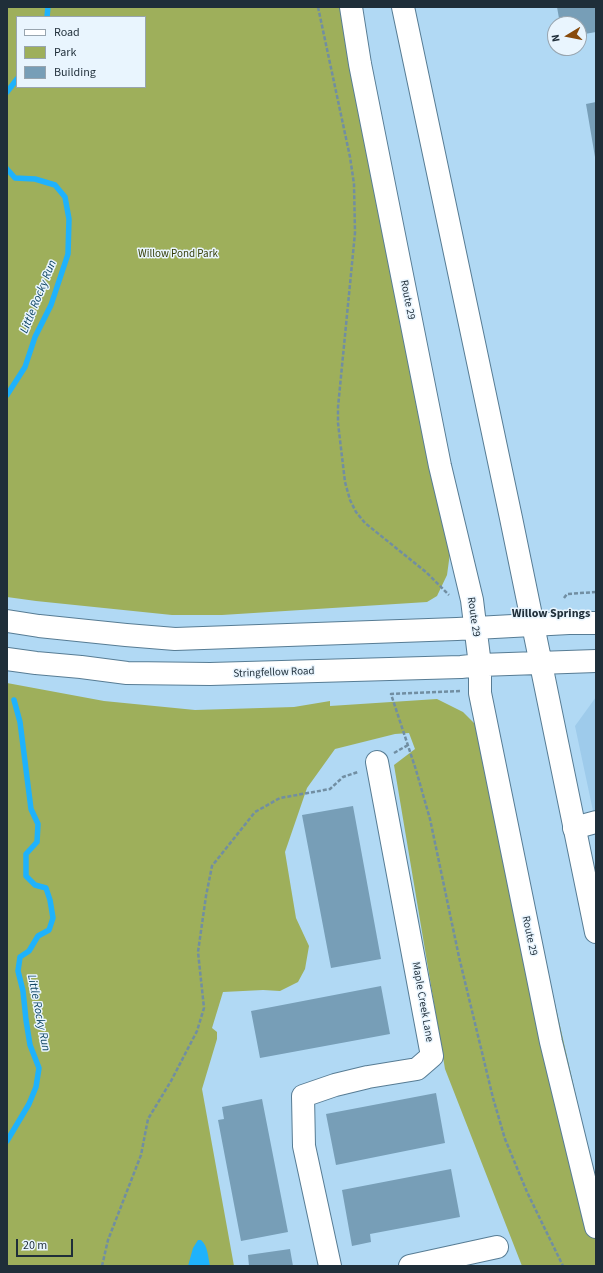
<!DOCTYPE html>
<style>
body{margin:0}
#map{position:relative;width:603px;height:1273px;overflow:hidden;background:#b1d9f4;font-family:"Source Sans 3",sans-serif}
canvas{display:block}
.frame{position:absolute;inset:0;border:8px solid #1f2e39;pointer-events:none}
.legend{position:absolute;left:16px;top:16px;width:130px;height:72px;box-sizing:border-box;background:#e9f5fe;border:1px solid #98a5af;margin:0;padding:5px 7px;list-style:none;font-size:12px;color:#1f2e39}
.legend li{display:flex;align-items:center;gap:8px;height:20px}
.legend b{width:20px;border:1px solid #98a5af}
.north{position:absolute;left:547px;top:16px;width:40px;height:40px;box-sizing:border-box;background:#e9f5fe;border:1px solid #98a5af;border-radius:50%;rotate:260deg;font-size:11px;font-weight:700;line-height:16px;text-align:center;color:#1f2e39}
.north::after{content:'';display:block;margin:auto;width:14px;height:18px;background:#884b0c;clip-path:polygon(50% 0,100% 100%,50% 72%,0 100%)}
.scale{position:absolute;left:16px;top:1239px;width:57px;height:18px;box-sizing:border-box;border:2px solid #1f2e39;border-top:0;padding-left:5px;font-size:12px;line-height:14px;white-space:nowrap;color:#1f2e39;-webkit-text-stroke:3px #e9f5fe;paint-order:stroke}
</style>
<div id="map">
<canvas width="603" height="1273"></canvas>
<div class="frame"></div>
<ul class="legend">
<li><b style="height:5px;background:#fff"></b>Road</li>
<li><b style="height:11px;background:#9eaf5b"></b>Park</li>
<li><b style="height:11px;background:#779eb7"></b>Building</li>
</ul>
<div class="north">N</div>
<div class="scale">20 m</div>
</div>
<script>
const ctx = document.querySelector('canvas').getContext('2d');
ctx.lineJoin = 'round';
function fillPath(path, color) { ctx.fillStyle = color; ctx.fill(path, 'evenodd'); }
function stroke(path, color, width, dash) { ctx.strokeStyle = color; ctx.lineWidth = width; ctx.lineCap = dash ? 'butt' : 'round'; ctx.setLineDash(dash || []); ctx.stroke(path); }
function write(font, color, halo, rows, align = 'center') {
  ctx.font = font + ' "Source Sans 3",sans-serif'; ctx.lineWidth = 3; ctx.setLineDash([]); ctx.textBaseline = 'middle'; ctx.strokeStyle = halo; ctx.fillStyle = color; for (const [text, x, y, turn = 0] of rows) {
    ctx.save(); ctx.translate(x, y); ctx.rotate((+turn || 0) * Math.PI / 180); ctx.textAlign = isNaN(turn) ? turn : align; if (halo) ctx.strokeText(text, 0, 0); ctx.fillText(text, 0, 0); ctx.restore();
  }
}
const built = new Path2D(`
 M 596,697 L 596,825 L 575,726 Z`);
const green = new Path2D(`
 M 7,7 L 346,7 L 451,546 L 447,575 L 437,596 L 427,602 L 222,615 L 172,615 L 36,601 L 7,597 ZM 17,17 L 145,17 L 145,87 L 17,87 Z
 M 7,683 L 104,701 L 195,710 L 294,707 L 330,701 L 330,706 L 437,699 L 463,712 L 482,731 L 505,784 L 596,1184 L 596,1266 L 522,1266 L 445,1069 L 394,765 L 415,749 L 409,733 L 395,734 L 335,749 L 307,788 L 285,852 L 296,918 L 309,946 L 305,969 L 298,982 L 280,991 L 263,990 L 223,992 L 212,1028 L 217,1032 L 217,1039 L 202,1089 L 234,1266 L 7,1266 Z`);
const water = new Path2D(`
 M 198,1240 L 201,1240 C 208,1246 208,1257 210,1266 L 188,1266 L 193,1248 Z`);
const stream = new Path2D(`
 M 47,17 L 48,7
 M 7,92 L 17,79
 M 7,169 L 15,178 L 35,179 L 55,185 L 65,197 L 69,219 L 68,254 L 51,305 L 35,337 L 25,367 L 7,395
 M 7,1141 L 29,1104 L 36,1087 L 39,1068 L 30,1045 L 26,1020 L 23,991 L 18,971 L 20,957 L 29,951 L 38,936 L 49,930 L 53,918 L 50,900 L 46,888 L 35,885 L 26,876 L 26,854 L 37,842 L 38,824 L 31,809 L 20,722 L 14,700`);
const building = new Path2D(`
 M 557,7 L 596,7 L 596,32 L 579,35 L 579,24 L 560,24 Z
 M 596,102 L 596,157 L 595,157 L 586,104 Z
 M 353,806 L 381,959 L 331,968 L 302,815 Z
 M 381,986 L 390,1034 L 260,1058 L 251,1011 Z
 M 436,1093 L 445,1143 L 336,1165 L 326,1114 Z
 M 262,1099 L 288,1232 L 241,1241 L 218,1120 L 224,1119 L 222,1107 Z
 M 451,1169 L 460,1217 L 370,1234 L 371,1242 L 352,1246 L 342,1190 Z
 M 290,1249 L 293,1266 L 249,1266 L 248,1255 Z`);
const path = new Path2D(`
 M 318,7 L 350,157 L 354,184 L 355,233 L 338,407 L 338,423 L 345,482 L 350,500 L 356,512 L 365,523 L 426,572 L 449,595
 M 564,598 L 567,594 L 596,592
 M 460,691 L 391,694 L 416,770 L 430,819 L 459,957 L 493,1098 L 505,1139 L 527,1192 L 563,1266
 M 394,753 L 408,745
 M 102,1266 L 108,1240 L 141,1155 L 148,1119 L 171,1081 L 197,1031 L 204,1008 L 198,952 L 206,896 L 212,866 L 255,812 L 280,798 L 330,789 L 343,777 L 358,772`);
const minor = new Path2D(`
 M 574,828 L 596,822
 M 330,1266 L 304,1146 L 303,1096 L 335,1085 L 368,1077 L 417,1069 L 432,1056 L 377,762
 M 410,1266 L 497,1247`);
const major = new Path2D(`
 M 351,7 L 360,64 L 440,466 L 472,600 L 480,665 L 480,693 L 551,1042 L 596,1227
 M 403,7 L 511,518 L 596,932
 M 7,621 L 39,626 L 126,635 L 175,639 L 457,629 L 569,623 L 596,623
 M 7,659 L 36,663 L 81,667 L 127,673 L 210,674 L 461,667 L 480,665 L 596,661`);
const parkNames = [
 ["Willow Pond Park",178,255]
];
const streetNames = [
 ["Route 29",407,300,79],
 ["Route 29",473,617,82],
 ["Stringfellow Road",274,673,-2],
 ["Route 29",529,936,78],
 ["Maple Creek Lane",422,1002,80]
];
const waterNames = [
 ["Little Rocky Run",39,297,-68],
 ["Little Rocky Run",38,1013,79]
];
const neighbourhoodNames = [
 ["Willow Springs",551,614]
];
fillPath(built, '#9ecbeb');
fillPath(green, '#9eaf5b');
fillPath(water, '#1fb2fc');
stroke(stream, '#1fb2fc', 5.5);
fillPath(building, '#779eb7');
stroke(minor, '#577c94', 24);
stroke(major, '#577c94', 24);
stroke(path, '#718ea2', 2.5, [4, 2]);
stroke(minor, '#fff', 22);
stroke(major, '#fff', 22);
write('11px', '#37400a', '#e9f5fe', parkNames);
write('11px', '#1f2e39', '#e9f5fe', streetNames);
write('italic 12px', '#114765', '#e9f5fe', waterNames);
write('bold 12px', '#1f2e39', '#e9f5fe', neighbourhoodNames);
</script>
